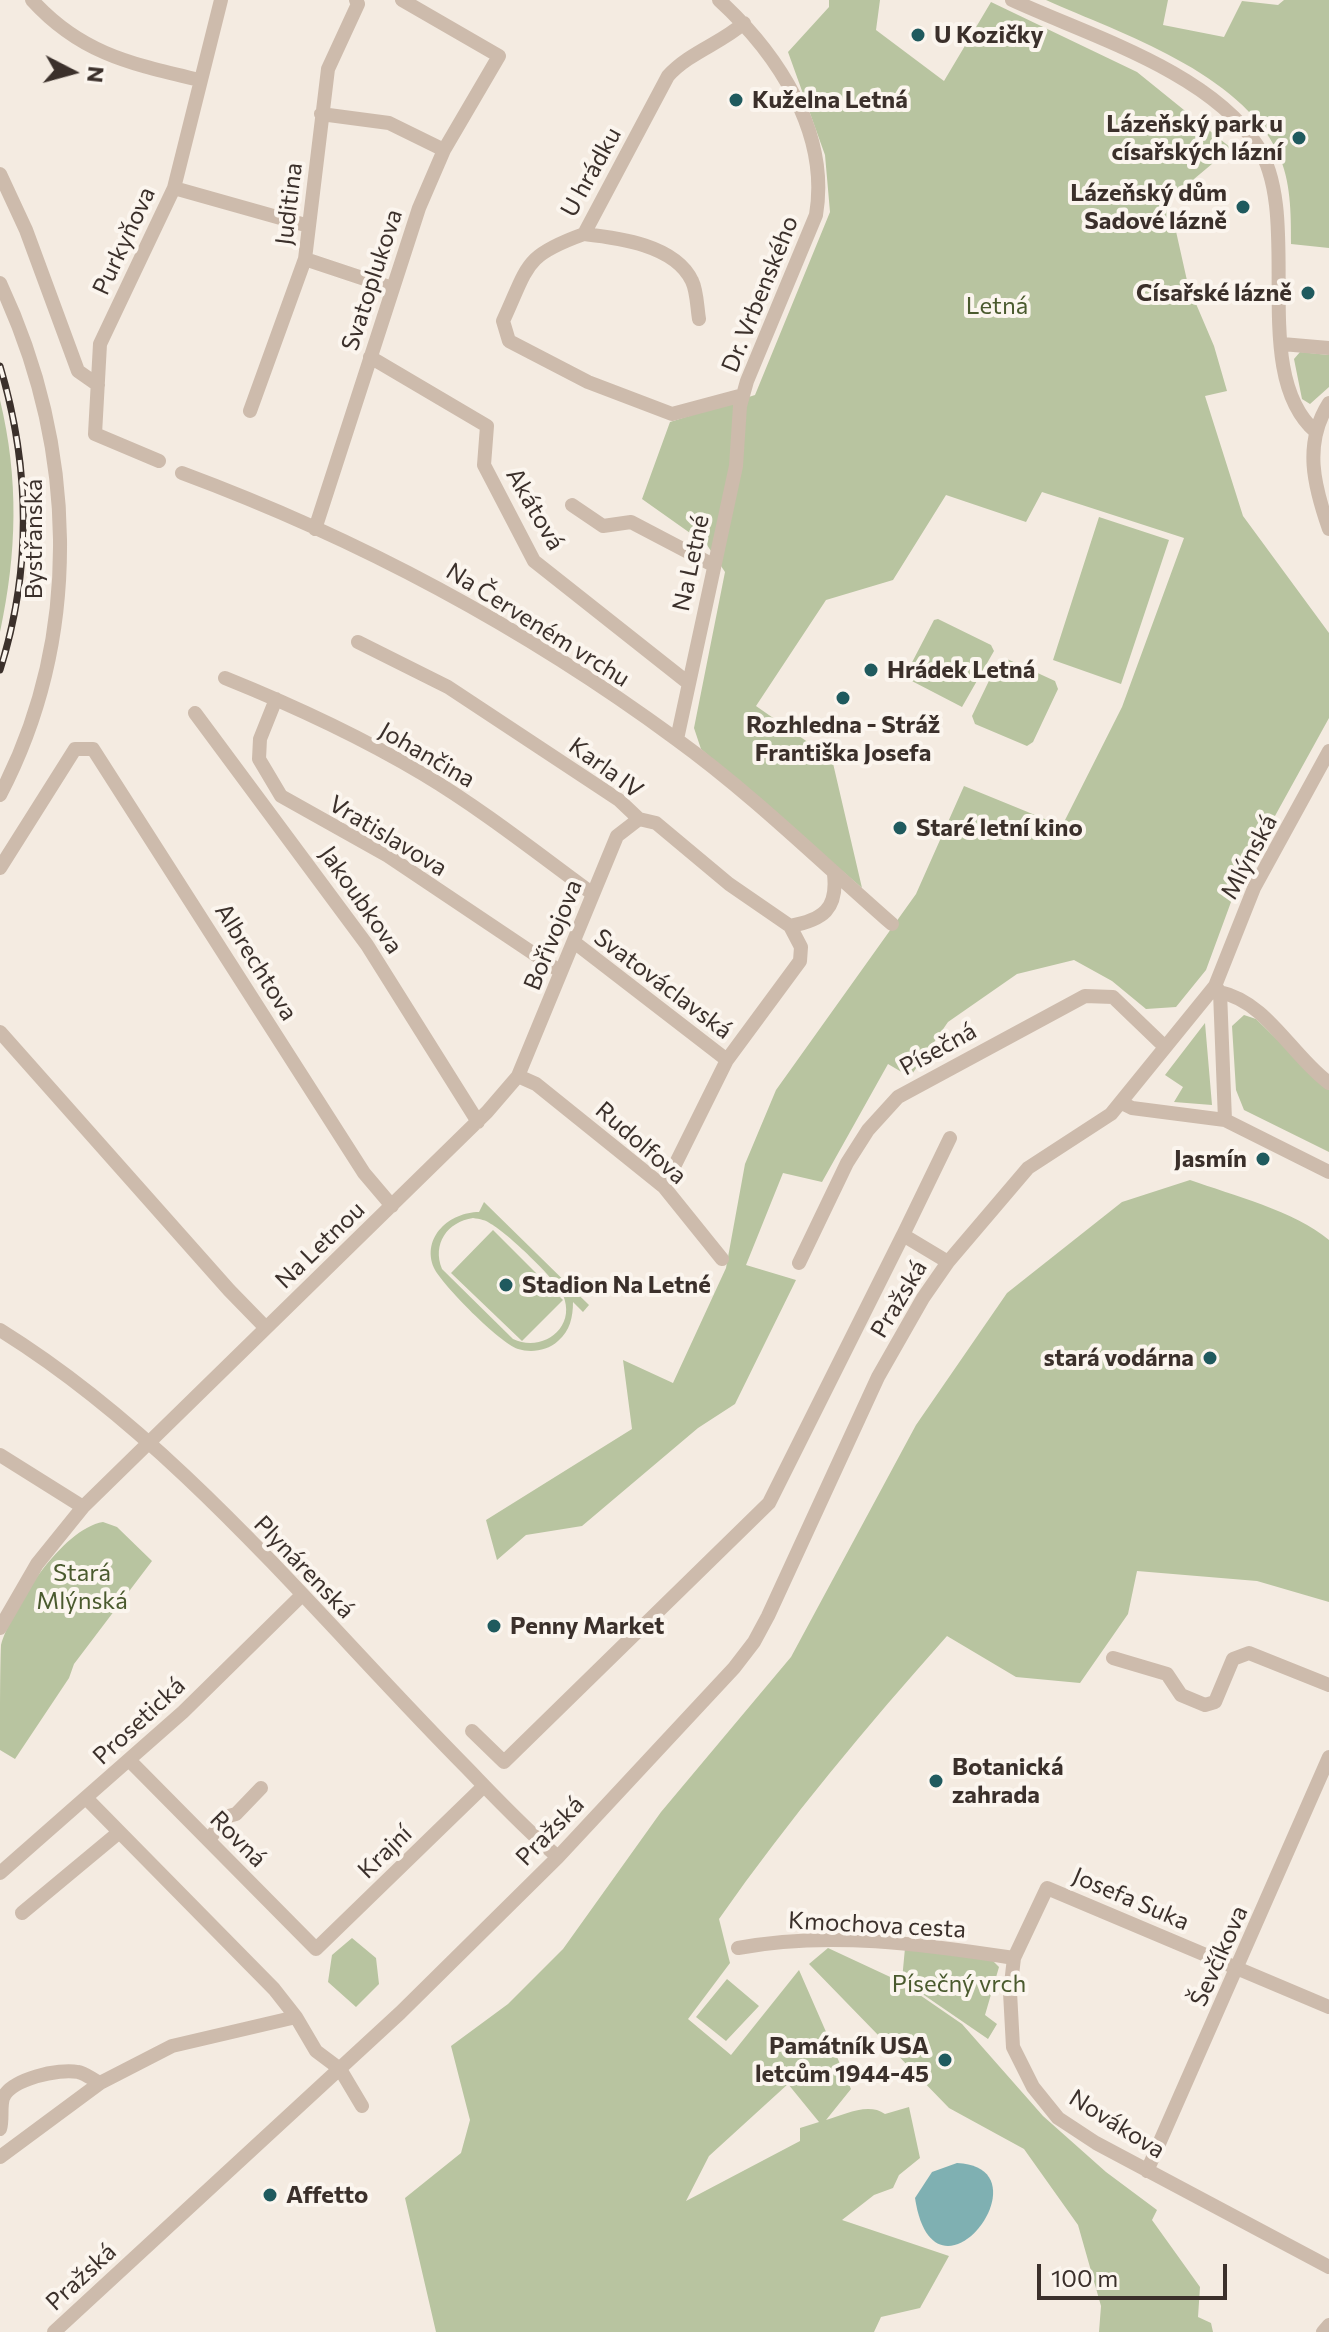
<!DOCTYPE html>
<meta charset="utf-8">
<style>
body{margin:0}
#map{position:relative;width:1329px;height:2332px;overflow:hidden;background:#f4ebe1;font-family:Commissioner,sans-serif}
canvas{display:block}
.north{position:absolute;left:32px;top:32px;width:80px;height:80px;-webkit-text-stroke:6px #fbf5ee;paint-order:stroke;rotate:96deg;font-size:22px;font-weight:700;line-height:32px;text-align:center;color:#3b302b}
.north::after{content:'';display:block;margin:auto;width:28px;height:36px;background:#3b302b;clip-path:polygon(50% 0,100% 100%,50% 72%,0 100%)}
.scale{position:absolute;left:1037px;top:2264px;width:190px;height:36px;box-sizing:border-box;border:4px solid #3b302b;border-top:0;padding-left:10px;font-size:24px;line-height:28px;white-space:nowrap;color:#3b302b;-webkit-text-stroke:6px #fbf5ee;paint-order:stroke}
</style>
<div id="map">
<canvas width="1329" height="2332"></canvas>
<div class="north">N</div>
<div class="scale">100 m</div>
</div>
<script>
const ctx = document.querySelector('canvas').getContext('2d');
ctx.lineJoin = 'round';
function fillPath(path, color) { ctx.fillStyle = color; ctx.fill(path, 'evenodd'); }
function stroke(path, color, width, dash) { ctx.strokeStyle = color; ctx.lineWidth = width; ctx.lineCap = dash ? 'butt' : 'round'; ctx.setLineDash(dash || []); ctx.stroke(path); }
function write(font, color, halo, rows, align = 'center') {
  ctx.font = font + ' Commissioner,sans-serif'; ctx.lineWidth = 8; ctx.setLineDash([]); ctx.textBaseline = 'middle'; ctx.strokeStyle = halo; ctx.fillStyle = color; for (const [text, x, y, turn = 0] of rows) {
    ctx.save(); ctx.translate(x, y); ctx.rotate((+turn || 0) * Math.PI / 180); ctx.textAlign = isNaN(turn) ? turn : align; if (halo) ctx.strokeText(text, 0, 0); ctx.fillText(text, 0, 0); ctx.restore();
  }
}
const green = new Path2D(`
 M 829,0 L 880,0 L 876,30 L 944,81 L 991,2 L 1137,72 L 1231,148 L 1169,200 L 1188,285 L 1214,346 L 1227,391 L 1205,396 L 1243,516 L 1329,633 L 1329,718 L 1238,883 L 1206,970 L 1176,1007 L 1146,1009 L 1112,981 L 1074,960 L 1017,974 L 948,1022 L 910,1077 L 888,1064 L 822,1182 L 783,1173 L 746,1265 L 796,1280 L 735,1404 L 698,1428 L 582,1526 L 526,1535 L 497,1560 L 486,1520 L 632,1429 L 623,1360 L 673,1383 L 726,1268 L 745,1164 L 776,1090 L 916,894 L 964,786 L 1062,826 L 1122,707 L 1184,538 L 1042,492 L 1026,522 L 946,495 L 893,580 L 826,600 L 756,706 L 832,759 L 862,888 L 701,749 L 694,728 L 725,572 L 707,545 L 642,499 L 670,422 L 755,395 L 830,212 L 825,155 L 788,52 L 829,7 Z
 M 1046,0 L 1168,0 L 1163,25 L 1224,37 L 1242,1 L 1278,5 L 1284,0 L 1329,0 L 1329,248 L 1291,244 C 1291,213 1291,181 1278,153 C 1240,72 1122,34 1046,0 Z
 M 1300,352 L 1329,355 L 1329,387 L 1310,404 L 1302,399 L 1294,359 Z
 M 0,400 C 19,479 17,553 0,632 Z
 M 1099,517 L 1169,540 L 1121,684 L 1053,660 Z
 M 938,619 L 991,645 L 994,651 L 962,707 L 908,679 L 906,674 L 934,620 Z
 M 1005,658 L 1055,681 L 1058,689 L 1033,742 L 1027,746 L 975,724 L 972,716 L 999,660 Z
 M 1244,1015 L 1256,1019 L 1329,1090 L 1329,1152 L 1244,1110 L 1236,1090 L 1232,1026 Z
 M 1205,1023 L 1212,1105 L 1174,1102 L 1183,1087 L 1165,1075 Z
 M 1190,1180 C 1232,1195 1295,1211 1329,1240 L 1329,1602 L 1257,1581 L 1137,1571 L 1128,1614 L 1080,1683 L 1016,1677 L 947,1636 C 866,1727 789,1819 719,1919 L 730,1963 L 688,2019 L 731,2055 L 799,1970 L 851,2089 L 826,2120 C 844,2115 868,2102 885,2114 L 909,2107 L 920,2158 L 899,2175 L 893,2188 L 874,2195 L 842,2220 L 949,2256 L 920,2308 L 881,2317 L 874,2332 L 436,2332 L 405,2198 L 461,2153 L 470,2120 L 451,2046 L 508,2004 L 563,1949 L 661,1812 L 791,1657 L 916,1425 L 1007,1293 L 1122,1202 ZM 788,2084 L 819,2122 L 800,2128 L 800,2141 L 686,2201 L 709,2156 Z
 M 484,1202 L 589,1305 L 583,1312 L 573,1302 C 573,1317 570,1331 558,1341 C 547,1351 531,1353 518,1349 C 500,1343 442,1285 434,1268 C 421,1237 450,1212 479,1212 ZM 473,1218 C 480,1219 486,1220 491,1224 C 506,1232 557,1280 563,1295 C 577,1328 542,1353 513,1339 L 442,1269 C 432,1244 447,1222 473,1218 Z
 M 493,1230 L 563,1300 L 522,1341 L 451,1273 Z
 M 103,1522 L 117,1527 L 152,1561 L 74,1664 L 69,1678 L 15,1759 L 0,1750 C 0,1725 0,1667 1,1645 C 13,1606 62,1529 103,1522 Z
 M 352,1938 L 376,1958 L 379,1984 L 356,2007 L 328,1982 L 332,1955 Z
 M 828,1948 L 901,1982 L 962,2024 L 1043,2116 L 1106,2172 L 1157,2210 L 1152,2220 L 1200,2287 L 1198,2317 L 1211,2323 L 1213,2332 L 1099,2332 L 1101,2306 L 1078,2225 L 1024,2149 L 949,2108 L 809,1964 Z
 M 905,1948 L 991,1959 L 999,1967 L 985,2015 L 997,2024 L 988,2039 L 902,1980 Z
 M 727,1979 L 759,2006 L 726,2041 L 696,2017 Z`);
const water = new Path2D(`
 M 957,2163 C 1051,2167 934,2322 915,2198 L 932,2172 Z`);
const street = new Path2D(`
 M 32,0 C 81,54 132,64 199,80
 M 1012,0 C 1090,36 1208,71 1257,145 C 1305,218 1247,373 1316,432
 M 321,114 L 389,123 L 444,150
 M 0,174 L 26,230 L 78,371 L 98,385
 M 174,188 L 309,226
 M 584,234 C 619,238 675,245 692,281 C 697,291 697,307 699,319
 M 305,259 L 392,288
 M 0,283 C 76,445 84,634 0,795
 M 1282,344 L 1329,348
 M 370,357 L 487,426 L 484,465 L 534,561 L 687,682
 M 743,395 L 672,414 L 588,382 L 509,341 L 503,321 C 529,265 523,256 584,234 L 668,76 C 690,52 720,44 744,23
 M 1329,403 C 1303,444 1314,486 1329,529
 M 250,411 L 305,259 L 328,69 L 358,4 L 356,0
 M 159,461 L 95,434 L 100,344 L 174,188 L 221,0
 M 182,473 C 357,538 525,628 676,739 C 752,794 821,862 892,924
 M 572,505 L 603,526 L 631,522 L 713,565
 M 315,529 L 419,208 L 444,150 L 499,56 L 402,0
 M 358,642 L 448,687 L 619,800 L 639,819 L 656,823 L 729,884 L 790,926 C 823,920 838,909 834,874
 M 225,678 C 292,705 361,737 423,774 C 483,810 537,853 593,894
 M 276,699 L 260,739 L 259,759 L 281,796 L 388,856 L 561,972
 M 195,713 L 367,945 L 478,1122
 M 677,739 L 736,466 L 740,406 L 747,381 L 816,215 C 830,132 777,53 719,0
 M 0,868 L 75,749 L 93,749 L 364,1173 L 392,1206
 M 574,942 L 727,1060
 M 1215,986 L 1220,992 L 1225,1120
 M 1220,992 C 1267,1002 1292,1056 1329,1083
 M 0,1032 L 229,1290 L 266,1328
 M 518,1076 L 536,1084 L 664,1187 L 722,1259
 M 1122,1103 L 1132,1108 L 1225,1120 L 1329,1172
 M 664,1187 L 727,1060 L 800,961 L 801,947 L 790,926
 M 948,1262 L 903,1235 L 950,1138
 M 799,1263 L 847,1163 L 868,1130 L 898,1097 L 1085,996 L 1113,997 L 1165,1047
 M 0,1330 C 179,1441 319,1619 467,1768 C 496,1798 525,1829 558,1857
 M 0,1455 L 83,1507
 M 0,1628 L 37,1564 L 83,1507 L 487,1112 L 518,1076 L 617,836 L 639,819
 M 1113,1658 L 1167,1674 L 1181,1695 L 1205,1705 L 1215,1702 L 1233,1659 L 1249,1653 L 1329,1685
 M 472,1731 L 504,1762 L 769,1503 L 903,1235
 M 129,1760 L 316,1949 L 484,1786
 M 87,1799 L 274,1989 L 296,2017
 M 209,1840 L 225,1817 L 236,1814 L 261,1788
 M 0,1873 L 183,1712 L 302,1595
 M 22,1913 L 117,1834
 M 738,1948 C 828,1931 923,1944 1014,1958
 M 1329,2007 L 1047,1888 L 1014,1958 L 1010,1992 L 1013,2047 L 1033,2087 L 1058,2118 L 1096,2143 L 1329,2267
 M 0,2129 C 3,2119 0,2107 3,2098 C 11,2079 59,2068 78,2072 C 85,2073 93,2080 100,2083
 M 0,2157 L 100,2083 L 172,2046 L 296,2017 L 316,2051 L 340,2069 L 362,2106
 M 1147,2171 L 1329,1757
 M 54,2332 L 400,2013 L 558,1857 L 734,1668 L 754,1642 L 768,1616 L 878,1377 L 923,1298 L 948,1262 L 1028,1168 L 1111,1114 L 1215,986 L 1254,888 L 1329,751
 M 1323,2332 L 1329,2325`);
const rail = new Path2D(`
 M 0,366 C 30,467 32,569 0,670`);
const markers = [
 [918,35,8,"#1f5a5e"],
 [736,100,8,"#1f5a5e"],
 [1299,138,8,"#1f5a5e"],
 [1243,207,8,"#1f5a5e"],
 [1308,293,8,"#1f5a5e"],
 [871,670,8,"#1f5a5e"],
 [843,698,8,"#1f5a5e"],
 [900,828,8,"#1f5a5e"],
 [1263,1159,8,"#1f5a5e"],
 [506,1285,8,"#1f5a5e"],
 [1210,1358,8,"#1f5a5e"],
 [494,1626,8,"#1f5a5e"],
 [936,1781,8,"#1f5a5e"],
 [945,2060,8,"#1f5a5e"],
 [270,2195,8,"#1f5a5e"]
];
const poiNames = [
 ["U Kozičky",934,35],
 ["Kuželna Letná",752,100],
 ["Lázeňský park u",1283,124,"right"],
 ["císařských lázní",1283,152,"right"],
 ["Lázeňský dům",1227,193,"right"],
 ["Sadové lázně",1227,221,"right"],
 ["Císařské lázně",1292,293,"right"],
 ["Hrádek Letná",887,670],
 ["Rozhledna - Stráž",843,725,"center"],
 ["Františka Josefa",843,753,"center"],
 ["Staré letní kino",916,828],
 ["Jasmín",1247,1159,"right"],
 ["Stadion Na Letné",522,1285],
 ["stará vodárna",1194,1358,"right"],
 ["Penny Market",510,1626],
 ["Botanická",952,1767],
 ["zahrada",952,1795],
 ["Památník USA",929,2046,"right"],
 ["letcům 1944-45",929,2074,"right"],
 ["Affetto",286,2195]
];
const streetNames = [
 ["U hrádku",591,172,-61],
 ["Juditina",289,204,-83],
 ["Purkyňova",124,241,-65],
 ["Svatoplukova",372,280,-72],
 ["Dr. Vrbenského",760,294,-68],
 ["Akátová",535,509,60],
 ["Bystřanská",34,539,-90],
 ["Na Letné",691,563,-78],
 ["Na Červeném vrchu",538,625,32],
 ["Johančina",427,755,30],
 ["Karla IV",606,768,36],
 ["Vratislavova",388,836,31],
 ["Mlýnská",1249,857,-62],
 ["Jakoubkova",361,900,55],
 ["Bořivojova",553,935,-68],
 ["Albrechtova",256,962,58],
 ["Svatováclavská",663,984,37],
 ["Písečná",938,1049,-29],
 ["Rudolfova",641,1143,41],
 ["Na Letnou",320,1245,-44],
 ["Pražská",899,1299,-59],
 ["Plynárenská",304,1567,46],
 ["Prosetická",139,1721,-43],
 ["Pražská",550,1831,-46],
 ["Rovná",238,1839,45],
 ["Krajní",385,1852,-44],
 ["Josefa Suka",1131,1899,23],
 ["Kmochova cesta",877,1925,3],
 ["Ševčíkova",1219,1956,-66],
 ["Novákova",1117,2124,32],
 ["Pražská",81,2277,-43]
];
const parkNames = [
 ["Letná",997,306],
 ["Stará",82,1573],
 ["Mlýnská",82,1601],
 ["Písečný vrch",959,1984]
];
fillPath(green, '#b8c4a0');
fillPath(water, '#7fb0b2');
stroke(street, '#cdbbac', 14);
stroke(rail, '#3b302b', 7);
stroke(rail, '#fbf5ee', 4, [12]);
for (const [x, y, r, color] of markers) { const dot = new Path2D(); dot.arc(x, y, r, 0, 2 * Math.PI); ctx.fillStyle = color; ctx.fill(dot); stroke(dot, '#fbf5ee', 3); }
write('bold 24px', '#3b302b', '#fbf5ee', poiNames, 'left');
write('24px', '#3b302b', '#fbf5ee', streetNames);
write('24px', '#4a5a2e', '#fbf5ee', parkNames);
</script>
